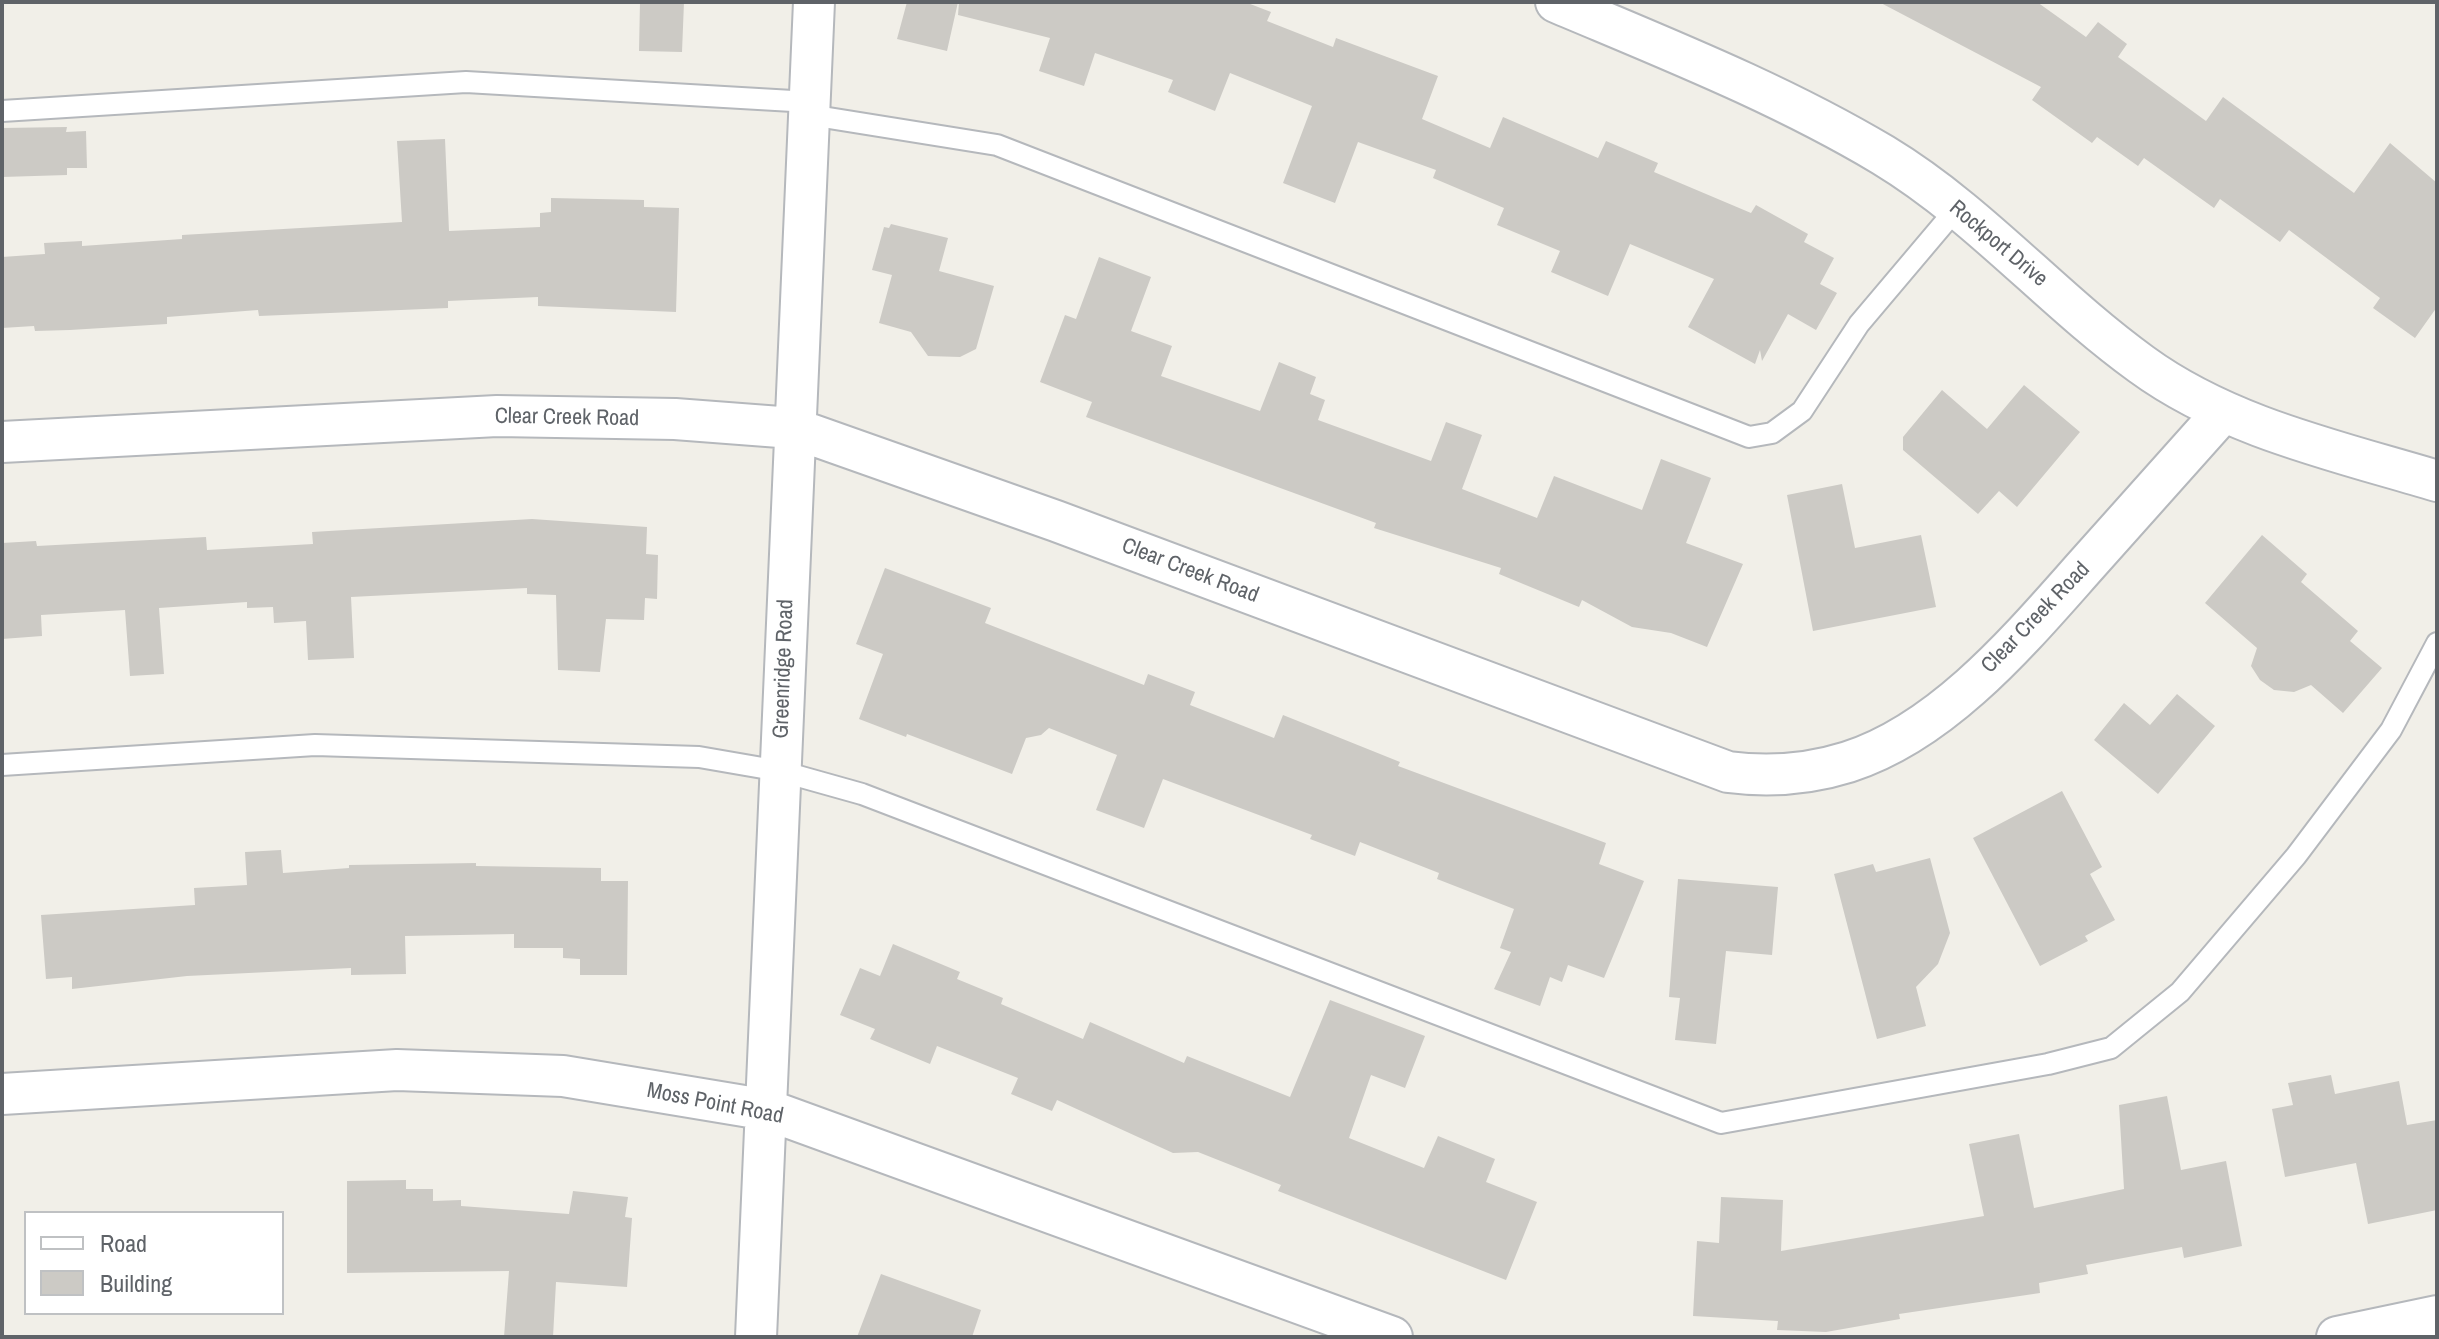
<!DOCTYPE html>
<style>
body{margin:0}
#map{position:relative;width:2439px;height:1339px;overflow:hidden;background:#f1efe8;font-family:"Archivo Narrow",sans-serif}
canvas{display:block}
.frame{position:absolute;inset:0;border:4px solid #5f6368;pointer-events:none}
.legend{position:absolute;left:24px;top:1211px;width:260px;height:104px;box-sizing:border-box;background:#fff;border:2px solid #bfc1c3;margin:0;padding:10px 14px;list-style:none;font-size:24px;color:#5f6368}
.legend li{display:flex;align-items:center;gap:16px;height:40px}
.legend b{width:40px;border:2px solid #bfc1c3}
</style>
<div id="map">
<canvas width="2439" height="1339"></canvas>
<div class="frame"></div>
<ul class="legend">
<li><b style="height:10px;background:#fff"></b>Road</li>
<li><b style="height:22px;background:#cccac5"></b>Building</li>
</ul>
</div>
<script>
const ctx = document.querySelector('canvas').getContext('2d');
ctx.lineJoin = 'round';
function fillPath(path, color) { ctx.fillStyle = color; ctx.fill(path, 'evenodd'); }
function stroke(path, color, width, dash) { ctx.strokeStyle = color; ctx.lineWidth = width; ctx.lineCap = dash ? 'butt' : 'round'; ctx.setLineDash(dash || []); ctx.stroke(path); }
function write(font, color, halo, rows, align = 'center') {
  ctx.font = font + ' "Archivo Narrow",sans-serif'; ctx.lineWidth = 6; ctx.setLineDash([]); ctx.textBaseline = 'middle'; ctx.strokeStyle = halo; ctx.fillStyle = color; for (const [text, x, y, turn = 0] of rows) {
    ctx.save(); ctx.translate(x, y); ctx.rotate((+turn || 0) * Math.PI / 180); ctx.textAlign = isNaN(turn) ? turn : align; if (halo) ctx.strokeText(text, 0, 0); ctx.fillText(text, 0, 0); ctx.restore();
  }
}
const building = new Path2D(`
 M 640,2 L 684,2 L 682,52 L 639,51 Z
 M 907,2 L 958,2 L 947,51 L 897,39 Z
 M 959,2 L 1245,2 L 1271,12 L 1267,21 L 1333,47 L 1336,38 L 1438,76 L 1422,119 L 1490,148 L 1503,117 L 1598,158 L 1606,141 L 1658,163 L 1654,172 L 1751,213 L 1756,205 L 1808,234 L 1804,242 L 1834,258 L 1820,284 L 1837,293 L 1816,330 L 1788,314 L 1762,361 L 1760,350 L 1755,364 L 1688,327 L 1714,279 L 1630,244 L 1608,296 L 1551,272 L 1560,251 L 1497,225 L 1504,208 L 1433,178 L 1436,170 L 1358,142 L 1335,203 L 1283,183 L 1312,106 L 1230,73 L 1215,111 L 1168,92 L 1173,80 L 1095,53 L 1084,86 L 1039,71 L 1050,38 L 958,15 Z
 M 1879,2 L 2037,2 L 2086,37 L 2098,22 L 2127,44 L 2118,57 L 2206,121 L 2223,97 L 2354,193 L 2390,143 L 2437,183 L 2437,307 L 2415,338 L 2373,308 L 2380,298 L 2289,230 L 2280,242 L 2220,199 L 2214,208 L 2144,158 L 2138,166 L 2097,137 L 2092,143 L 2032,100 L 2041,87 Z
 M 67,127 L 66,132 L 86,131 L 87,168 L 67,168 L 67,175 L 2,177 L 2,128 Z
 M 445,139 L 449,231 L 540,227 L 540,213 L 551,212 L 551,198 L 644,200 L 644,207 L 679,208 L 676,312 L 538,306 L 538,297 L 448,301 L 448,308 L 259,316 L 258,310 L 167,317 L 167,324 L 70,330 L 35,331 L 34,326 L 2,328 L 2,257 L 45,254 L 44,243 L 82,241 L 82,246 L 182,239 L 182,235 L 402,222 L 397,141 Z
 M 891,224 L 948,238 L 939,271 L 994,286 L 976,349 L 960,357 L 928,356 L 911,332 L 879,323 L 892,275 L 872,270 L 884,227 L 889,228 Z
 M 1099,257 L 1151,277 L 1131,331 L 1172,346 L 1161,376 L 1260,411 L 1279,362 L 1316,377 L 1310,394 L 1325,400 L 1318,420 L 1431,461 L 1446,422 L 1482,435 L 1462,489 L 1537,518 L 1554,476 L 1642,510 L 1661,459 L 1711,478 L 1686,543 L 1743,564 L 1707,647 L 1671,633 L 1632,627 L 1582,600 L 1579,607 L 1499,574 L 1501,568 L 1374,528 L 1376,523 L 1086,417 L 1092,402 L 1040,382 L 1065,315 L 1076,319 Z
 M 2024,385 L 2080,432 L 2017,507 L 1999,491 L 1978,514 L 1903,450 L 1903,437 L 1942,390 L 1987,429 Z
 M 1842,484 L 1855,548 L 1921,535 L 1936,607 L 1813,631 L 1787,495 Z
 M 532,519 L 647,527 L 646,554 L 658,555 L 657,599 L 645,598 L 644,620 L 606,619 L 600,672 L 558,670 L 556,595 L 527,594 L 527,588 L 351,597 L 354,658 L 308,660 L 306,621 L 274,623 L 273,607 L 247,608 L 247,602 L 159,608 L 164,674 L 130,676 L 125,610 L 41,615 L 42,636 L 2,639 L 2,543 L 36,541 L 37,546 L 206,537 L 207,550 L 313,544 L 312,532 Z
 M 2262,535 L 2307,574 L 2301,582 L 2358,631 L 2350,641 L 2382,668 L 2343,713 L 2311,685 L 2294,692 L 2274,690 L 2260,680 L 2251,666 L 2257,648 L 2205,603 Z
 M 885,568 L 991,608 L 985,623 L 1144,685 L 1148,674 L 1195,692 L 1190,705 L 1274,738 L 1283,715 L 1400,762 L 1398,766 L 1606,843 L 1599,864 L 1644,881 L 1604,978 L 1568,965 L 1562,982 L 1550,977 L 1540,1006 L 1494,989 L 1511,952 L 1500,948 L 1514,909 L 1437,879 L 1439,873 L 1360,842 L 1355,856 L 1310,839 L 1312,835 L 1163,779 L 1144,828 L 1096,810 L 1117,755 L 1049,728 L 1041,735 L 1026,738 L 1012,774 L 907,734 L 906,737 L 859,719 L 883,654 L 856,644 Z
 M 2177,694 L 2215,726 L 2158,794 L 2094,740 L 2124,703 L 2150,725 Z
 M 2062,791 L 2102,867 L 2090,874 L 2115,920 L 2085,936 L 2088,941 L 2040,966 L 1973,838 Z
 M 281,850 L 283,873 L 349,868 L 349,865 L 476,863 L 476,866 L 601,868 L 601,881 L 628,881 L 627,975 L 580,975 L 580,959 L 563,958 L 563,948 L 514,948 L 514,934 L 405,936 L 406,974 L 351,975 L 351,968 L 187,976 L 72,989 L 72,977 L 46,979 L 41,915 L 195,905 L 194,888 L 247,885 L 245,852 Z
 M 1930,858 L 1950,933 L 1938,964 L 1916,987 L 1926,1026 L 1877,1039 L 1834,874 L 1873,864 L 1876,872 Z
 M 1678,879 L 1778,887 L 1772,955 L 1726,951 L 1716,1044 L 1675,1040 L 1680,998 L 1669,997 Z
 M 893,944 L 960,972 L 957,979 L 1003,998 L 1001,1004 L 1083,1039 L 1090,1022 L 1184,1063 L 1187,1056 L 1290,1097 L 1330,1000 L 1425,1036 L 1405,1088 L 1371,1075 L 1349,1138 L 1424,1168 L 1438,1136 L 1495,1159 L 1486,1182 L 1537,1202 L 1506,1280 L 1278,1191 L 1281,1185 L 1198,1152 L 1173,1153 L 1057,1100 L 1052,1111 L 1011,1094 L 1018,1078 L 937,1046 L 930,1064 L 870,1039 L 875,1029 L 840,1015 L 860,968 L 880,976 Z
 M 2331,1075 L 2335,1094 L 2399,1081 L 2407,1125 L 2437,1120 L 2437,1210 L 2368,1224 L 2356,1163 L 2285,1177 L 2272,1109 L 2293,1105 L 2288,1083 Z
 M 2167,1096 L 2181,1170 L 2226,1161 L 2242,1246 L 2184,1258 L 2182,1247 L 2086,1265 L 2088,1274 L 2039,1283 L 2040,1293 L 1899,1314 L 1900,1319 L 1826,1332 L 1777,1330 L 1778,1321 L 1693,1316 L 1697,1241 L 1719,1243 L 1721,1197 L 1783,1200 L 1781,1251 L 1984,1216 L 1969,1144 L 2019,1134 L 2034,1208 L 2124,1189 L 2119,1105 Z
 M 406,1180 L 406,1189 L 433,1189 L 433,1201 L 461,1200 L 461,1206 L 569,1214 L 573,1191 L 628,1197 L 625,1217 L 632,1218 L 627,1287 L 556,1282 L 553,1337 L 504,1337 L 509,1271 L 347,1273 L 347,1181 Z
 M 881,1274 L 981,1310 L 972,1337 L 857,1337 Z`);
const service = new Path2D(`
 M 2,111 L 466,82 L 810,102
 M 810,115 L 997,145 L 1749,437 L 1772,433 L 1802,411 L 1859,324 L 1957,208
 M 2,765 L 315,745 L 699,757 L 780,771 L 862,794 L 1721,1123 L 2048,1064 L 2111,1048 L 2180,992 L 2296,856 L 2391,730 L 2437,643`);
const minor = new Path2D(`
 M 1556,2 C 1667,49 1779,93 1883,155 C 1979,213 2051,299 2141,364 C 2227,427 2337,451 2437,481
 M 2,442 L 497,416 L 675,419 L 793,428 L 1056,521 L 1728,772 C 1767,777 1810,774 1848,762 C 1945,731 2023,636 2089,562 C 2134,512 2178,462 2223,412
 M 2,1094 L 397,1070 L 563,1076 L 768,1110 L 1392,1337
 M 756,1337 L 814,2
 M 2337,1337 L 2437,1316`);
const streetNames = [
 ["Rockport Drive",1998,244,40],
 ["Clear Creek Road",567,418,1],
 ["Clear Creek Road",1190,571,21],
 ["Clear Creek Road",2036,618,-46],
 ["Greenridge Road",784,669,-88],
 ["Moss Point Road",715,1104,11]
];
fillPath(building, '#cccac5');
stroke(service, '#b5b8bc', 24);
stroke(minor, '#b5b8bc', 44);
stroke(service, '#fff', 20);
stroke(minor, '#fff', 40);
write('22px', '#5f6368', '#fff', streetNames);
</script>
